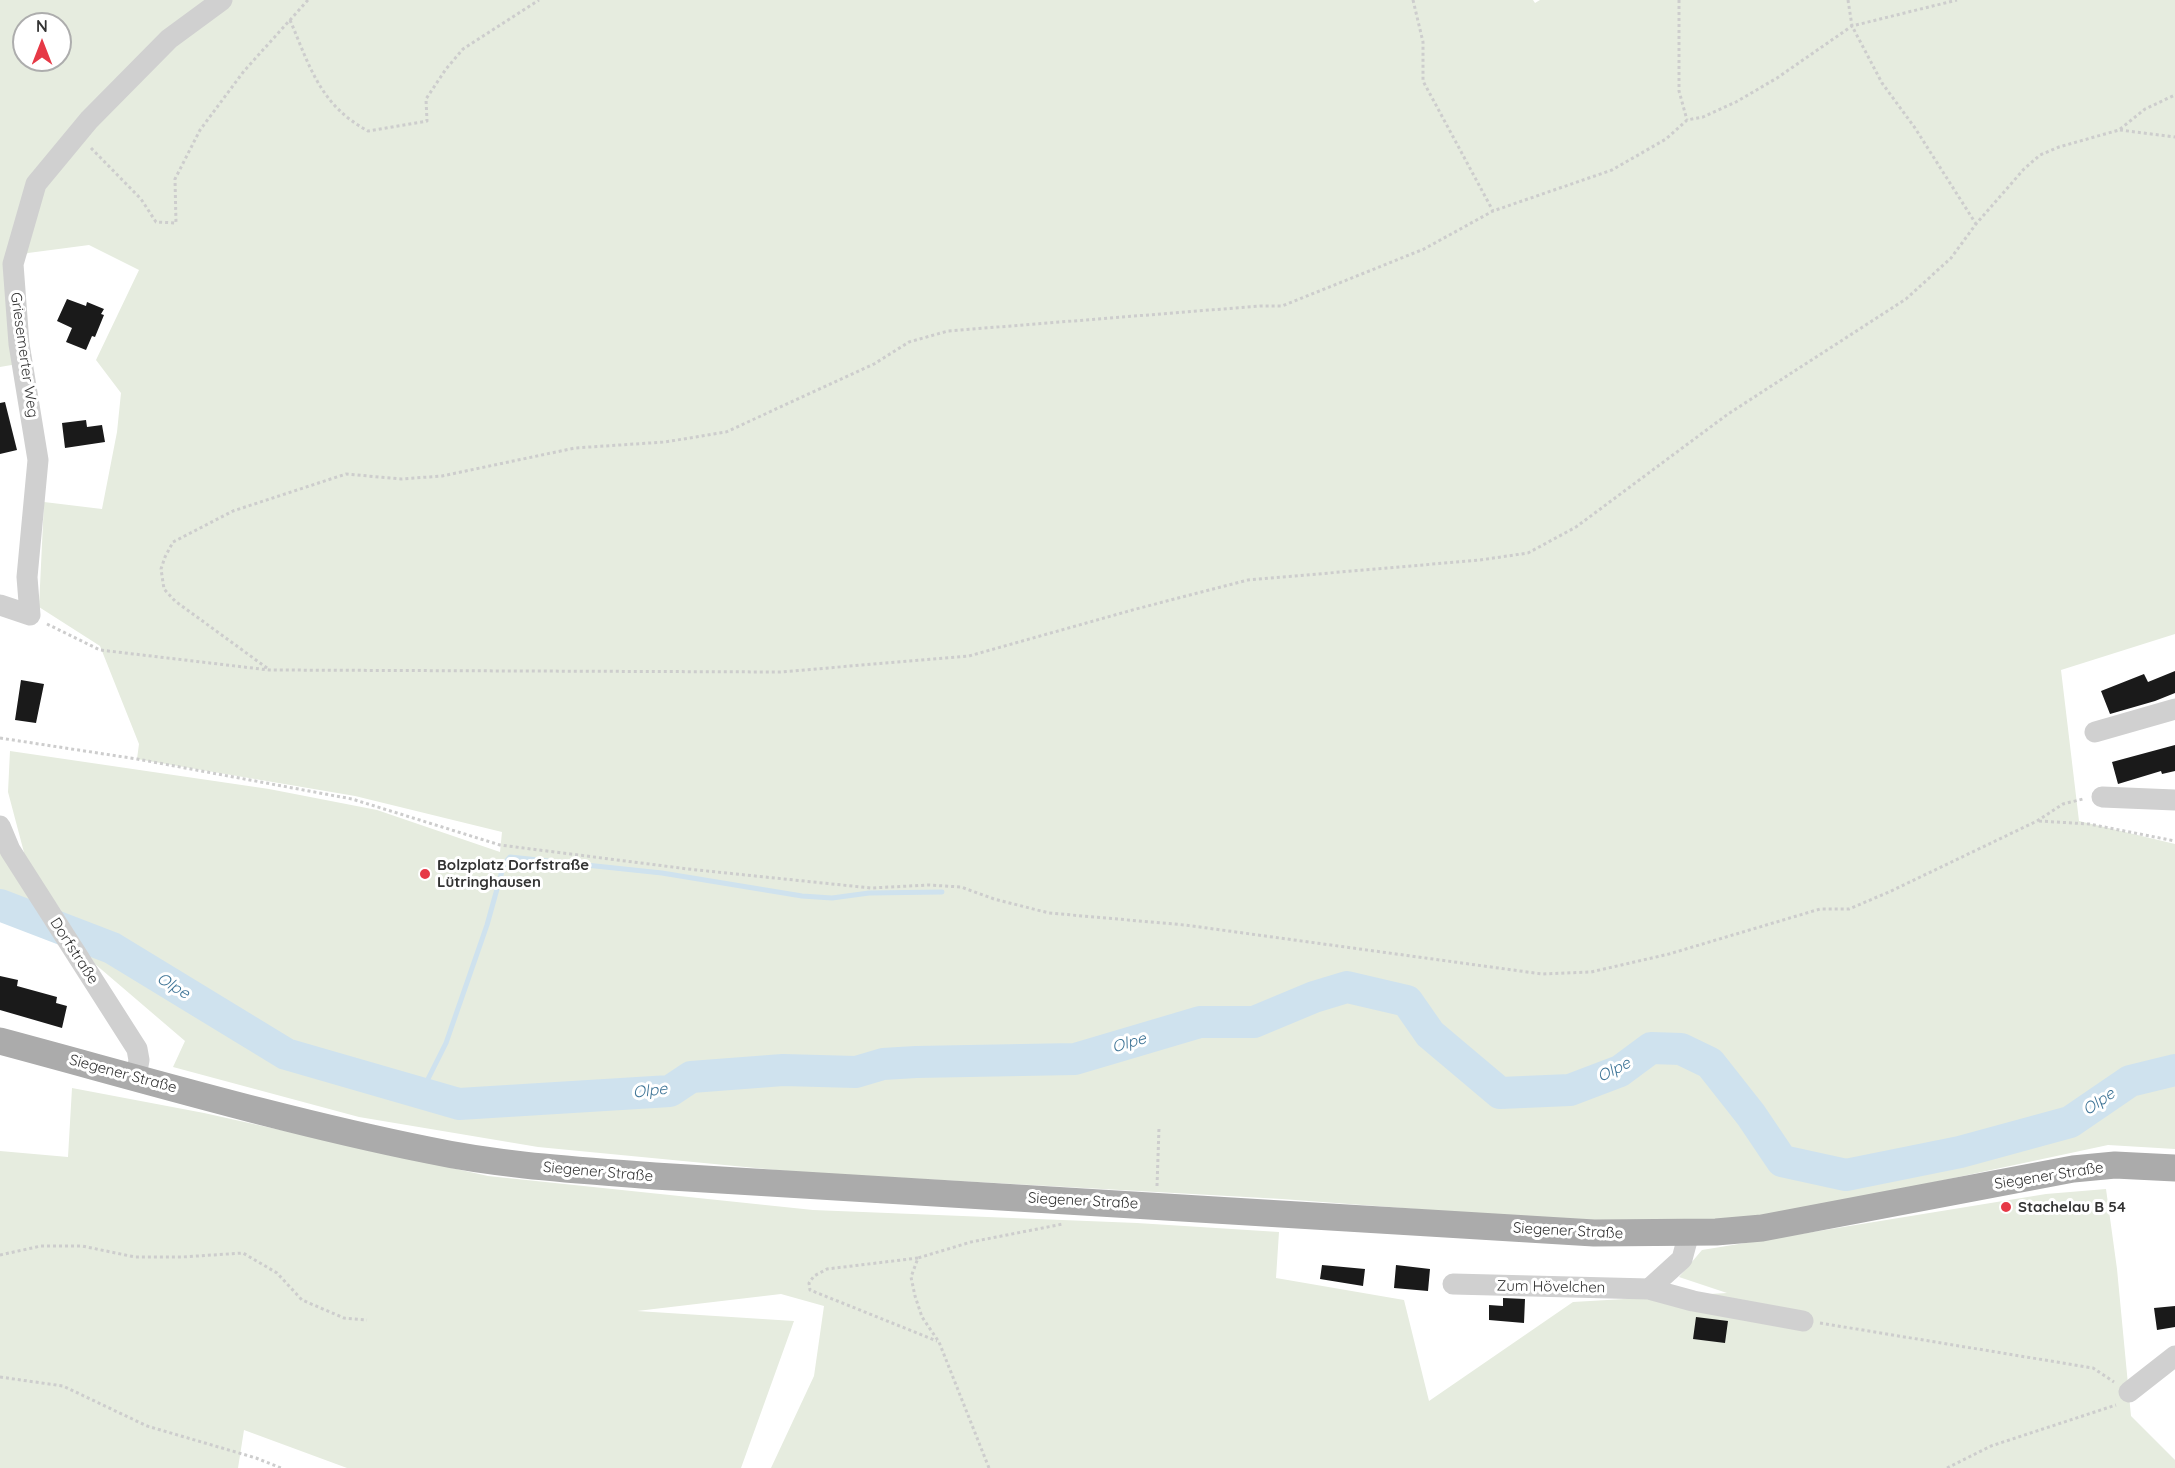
<!DOCTYPE html>
<meta charset="utf-8">
<style>
body{margin:0}
#map{position:relative;width:2175px;height:1468px;overflow:hidden;background:#fff;font-family:Quicksand,sans-serif}
canvas{display:block}
.north{position:absolute;left:12px;top:12px;width:60px;height:60px;box-sizing:border-box;background:#fff;border:2px solid #adadad;border-radius:50%;rotate:0deg;font-size:16px;font-weight:700;line-height:24px;text-align:center;color:#333}
.north::after{content:'';display:block;margin:auto;width:21px;height:27px;background:#e63946;clip-path:polygon(50% 0,100% 100%,50% 72%,0 100%)}
</style>
<div id="map">
<canvas width="2175" height="1468"></canvas>
<div class="north">N</div>
</div>
<script>
const ctx = document.querySelector('canvas').getContext('2d');
ctx.lineJoin = 'round';
function fillPath(path, color) { ctx.fillStyle = color; ctx.fill(path, 'evenodd'); }
function stroke(path, color, width, dash) { ctx.strokeStyle = color; ctx.lineWidth = width; ctx.lineCap = dash ? 'butt' : 'round'; ctx.setLineDash(dash || []); ctx.stroke(path); }
function write(font, color, halo, rows, align = 'center') {
  ctx.font = font + ' Quicksand,sans-serif'; ctx.lineWidth = 6; ctx.setLineDash([]); ctx.textBaseline = 'middle'; ctx.strokeStyle = halo; ctx.fillStyle = color; for (const [text, x, y, turn = 0] of rows) {
    ctx.save(); ctx.translate(x, y); ctx.rotate((+turn || 0) * Math.PI / 180); ctx.textAlign = isNaN(turn) ? turn : align; if (halo) ctx.strokeText(text, 0, 0); ctx.fillText(text, 0, 0); ctx.restore();
  }
}
const green = new Path2D(`
 M 0,0 L 1533,0 L 1535,3 L 1540,0 L 2175,0 L 2175,634 L 2061,670 L 2079,821 L 2175,844 L 2175,1149 L 2108,1145 L 1921,1185 L 1736,1220 L 1618,1224 L 1282,1199 L 797,1172 L 538,1147 L 359,1117 L 173,1067 L 185,1041 L 95,964 L 69,922 L 26,860 L 8,792 L 10,751 L 269,789 L 377,810 L 500,852 L 502,832 L 355,796 L 137,759 L 139,744 L 100,646 L 39,607 L 44,502 L 102,509 L 117,432 L 121,393 L 96,360 L 139,270 L 89,245 L 28,253 L 13,264 L 23,363 L 0,367 ZM 24,24 L 60,24 L 60,60 L 24,60 Z
 M 0,837 L 44,916 L 0,898 Z
 M 72,1088 L 204,1113 L 488,1176 L 813,1210 L 1137,1223 L 1279,1232 L 1276,1278 L 1404,1300 L 1429,1401 L 1573,1302 L 1727,1293 L 1679,1277 L 1702,1250 L 2046,1194 L 2106,1189 L 2117,1269 L 2131,1416 L 2175,1460 L 2175,1468 L 771,1468 L 814,1376 L 824,1306 L 781,1294 L 637,1311 L 794,1321 L 741,1468 L 347,1468 L 244,1430 L 238,1468 L 0,1468 L 0,1151 L 68,1157 Z`);
const stream = new Path2D(`
 M 2173,1070 L 2175,1068
 M 421,1093 L 446,1043 L 487,925 L 504,864 L 510,857 L 662,873 L 802,896 L 832,898 L 869,893 L 942,892`);
const river = new Path2D(`
 M 0,905 L 112,948 L 286,1054 L 459,1104 L 670,1091 L 691,1077 L 783,1070 L 856,1072 L 883,1064 L 916,1062 L 1075,1059 L 1200,1022 L 1254,1022 L 1314,997 L 1347,987 L 1407,1001 L 1430,1034 L 1500,1093 L 1570,1090 L 1620,1071 L 1651,1048 L 1681,1049 L 1710,1063 L 1751,1115 L 1782,1161 L 1846,1175 L 1960,1152 L 2070,1122 L 2130,1081 L 2175,1070`);
const building = new Path2D(`
 M 67,299 L 86,306 L 87,302 L 104,309 L 101,314 L 104,315 L 95,337 L 92,336 L 86,350 L 66,342 L 72,328 L 57,321 Z
 M 5,402 L 17,450 L 0,454 L 0,403 Z
 M 86,420 L 87,427 L 102,425 L 105,442 L 65,448 L 62,423 Z
 M 2175,671 L 2175,693 L 2155,701 L 2110,714 L 2101,691 L 2144,674 L 2148,682 Z
 M 21,680 L 44,684 L 36,723 L 15,720 Z
 M 2175,745 L 2175,771 L 2162,774 L 2161,771 L 2118,784 L 2112,762 Z
 M 0,976 L 18,980 L 17,986 L 57,997 L 56,1003 L 67,1006 L 62,1028 L 0,1010 Z
 M 1322,1265 L 1365,1269 L 1363,1286 L 1320,1279 Z
 M 1396,1265 L 1430,1269 L 1428,1291 L 1394,1288 Z
 M 1503,1298 L 1525,1299 L 1524,1323 L 1489,1320 L 1489,1305 L 1503,1306 Z
 M 2175,1306 L 2175,1327 L 2157,1330 L 2154,1308 Z
 M 1696,1317 L 1728,1321 L 1725,1343 L 1693,1339 Z`);
const path = new Path2D(`
 M 1413,0 L 1423,42 L 1423,81 L 1493,211
 M 1679,0 L 1679,91 L 1687,120
 M 1848,0 L 1852,26 L 1882,83 L 1915,128 L 1976,224
 M 290,20 C 310,67 320,105 368,131 L 427,121 L 426,99 L 446,69 L 463,49 L 539,0
 M 2120,130 L 2175,137
 M 91,148 L 141,199 L 156,222 L 176,223 L 175,179 L 200,130 L 244,71 L 308,0
 M 47,624 L 100,650 L 269,670 L 780,672 L 969,656 L 1136,609 L 1248,580 L 1480,560 L 1528,553 L 1576,527 L 1728,414 L 1906,299 L 1951,258 L 1976,224 L 2024,169 L 2040,155 L 2059,147 L 2119,130 L 2145,109 L 2175,95
 M 267,668 L 175,601 L 164,589 L 161,569 L 165,557 L 173,542 L 233,511 L 346,474 L 401,479 L 442,476 L 575,448 L 665,442 L 726,432 L 874,364 L 909,342 L 948,331 L 1260,306 L 1282,306 L 1424,249 L 1493,211 L 1612,170 L 1666,139 L 1687,120 L 1703,117 L 1736,102 L 1777,78 L 1852,26 L 1957,0
 M 0,738 L 137,759 L 352,799 L 500,845 L 688,869 L 871,888 L 929,885 L 961,887 L 994,899 L 1049,913 L 1185,925 L 1542,974 L 1591,972 L 1669,954 L 1820,909 L 1849,909 L 1889,892 L 2037,821 L 2063,804 L 2083,799
 M 2039,821 L 2089,824 L 2175,841
 M 1157,1186 L 1159,1128
 M 0,1255 L 41,1246 L 82,1246 L 135,1257 L 182,1257 L 243,1253 L 277,1273 L 302,1300 L 344,1318 L 367,1320
 M 918,1258 L 827,1269 L 814,1276 L 809,1283 L 810,1290 L 937,1341
 M 1820,1323 L 2093,1368 L 2114,1382
 M 0,1377 L 63,1386 L 147,1426 L 256,1458 L 281,1468
 M 989,1468 L 939,1342 L 922,1317 L 915,1296 L 911,1277 L 918,1258 L 971,1242 L 1063,1224
 M 1947,1468 L 1991,1446 L 2116,1405`);
const minor = new Path2D(`
 M 0,605 L 30,615 L 27,577 L 38,460 L 19,344 L 13,264 L 36,184 L 89,120 L 169,39 L 222,0
 M 2095,732 L 2175,709
 M 2102,797 L 2175,800
 M 0,826 L 10,850 L 137,1049 L 139,1060 L 136,1077
 M 1453,1284 L 1649,1289 L 1693,1301 L 1803,1321
 M 1649,1289 L 1682,1259 L 1689,1233
 M 2129,1392 L 2175,1356`);
const major = new Path2D(`
 M 0,1041 C 142,1079 284,1121 428,1150 C 503,1166 579,1170 655,1176 L 1594,1233 L 1716,1232 L 1762,1228 L 2073,1169 L 2115,1165 L 2175,1168`);
const markers = [
 [425,874,6,"#e63946"],
 [2006,1207,6,"#e63946"]
];
const streetNames = [
 ["Griesemerter Weg",24,355,82],
 ["Dorfstraße",74,951,57],
 ["Siegener Straße",123,1074,15],
 ["Siegener Straße",598,1172,5],
 ["Siegener Straße",2049,1176,-9],
 ["Siegener Straße",1083,1201,3],
 ["Siegener Straße",1568,1231,3],
 ["Zum Hövelchen",1551,1287,1]
];
const poiNames = [
 ["Bolzplatz Dorfstraße",437,865],
 ["Lütringhausen",437,882],
 ["Stachelau B 54",2018,1207]
];
const waterNames = [
 ["Olpe",173,986,31],
 ["Olpe",1129,1043,-16],
 ["Olpe",1614,1070,-27],
 ["Olpe",650,1091,-7],
 ["Olpe",2099,1102,-35]
];
fillPath(green, '#e6ecdf');
stroke(stream, '#cfe2ee', 5);
stroke(river, '#cfe2ee', 32);
fillPath(building, '#1a1a1a');
stroke(path, '#cdcdcd', 3, [3, 3]);
stroke(minor, '#d0d0d0', 21);
stroke(major, '#ababab', 27);
for (const [x, y, r, color] of markers) { const dot = new Path2D(); dot.arc(x, y, r, 0, 2 * Math.PI); ctx.fillStyle = color; ctx.fill(dot); stroke(dot, '#fff', 2); }
write('15px', '#333', '#fff', streetNames);
write('bold 15px', '#333', '#fff', poiNames, 'left');
write('italic 16px', '#3f7597', '#fff', waterNames);
</script>
